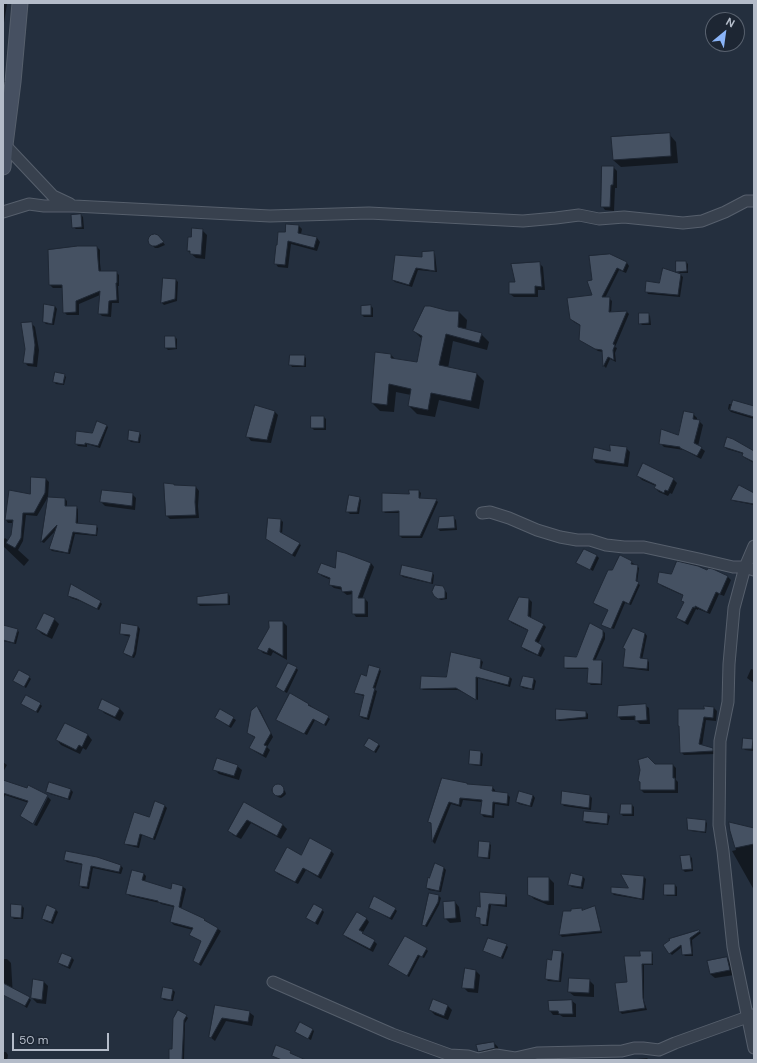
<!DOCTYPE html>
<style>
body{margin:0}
#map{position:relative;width:757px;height:1063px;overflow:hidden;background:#242f3e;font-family:"DM Sans",sans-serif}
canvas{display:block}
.frame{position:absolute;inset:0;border:4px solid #b4bcc9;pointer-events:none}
.north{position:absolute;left:705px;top:12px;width:40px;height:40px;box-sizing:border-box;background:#1d2633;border:1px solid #59626f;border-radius:50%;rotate:29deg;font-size:11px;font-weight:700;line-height:16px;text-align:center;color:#b4bcc9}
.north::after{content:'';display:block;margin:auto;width:14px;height:18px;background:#8ab4f8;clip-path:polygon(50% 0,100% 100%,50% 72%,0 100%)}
.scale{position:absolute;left:12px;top:1033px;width:97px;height:18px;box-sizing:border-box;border:2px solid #b4bcc9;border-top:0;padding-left:5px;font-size:12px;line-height:14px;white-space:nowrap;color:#b4bcc9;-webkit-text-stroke:3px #1d2633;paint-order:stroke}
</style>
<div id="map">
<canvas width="757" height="1063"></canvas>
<div class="frame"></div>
<div class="north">N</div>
<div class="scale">50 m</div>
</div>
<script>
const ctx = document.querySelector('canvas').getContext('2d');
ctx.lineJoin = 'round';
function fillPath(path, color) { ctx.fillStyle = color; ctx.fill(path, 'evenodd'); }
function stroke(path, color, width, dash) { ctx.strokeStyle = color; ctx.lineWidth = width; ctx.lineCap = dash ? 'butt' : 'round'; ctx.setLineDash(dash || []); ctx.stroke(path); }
const shadow = new Path2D(`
 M 3,3 L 7,4 L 3,29 Z
 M 669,134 L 676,142 L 678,163 L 621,167 L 613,160 Z
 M 613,167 L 617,171 L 617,188 L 615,188 L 614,211 L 605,210 L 602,206 Z
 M 81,215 L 83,217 L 84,229 L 76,229 L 73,227 Z
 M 299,226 L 302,229 L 301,234 L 317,238 L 320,242 L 317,251 L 291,244 L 288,268 L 278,267 L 275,263 L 286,233 Z
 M 202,230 L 207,235 L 205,259 L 196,258 L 188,251 Z
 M 160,238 L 165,245 L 158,248 L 155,248 L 150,243 Z
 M 97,247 L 100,250 L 100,263 L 101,272 L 116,272 L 119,275 L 119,286 L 118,286 L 119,303 L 112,303 L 111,317 L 102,316 L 99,313 L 100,295 L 79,304 L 79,315 L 67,315 L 64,312 L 63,288 L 53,288 L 50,285 Z
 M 433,252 L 435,254 L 437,272 L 418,270 L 412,287 L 395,282 L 393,280 Z
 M 610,255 L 627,263 L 629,266 L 626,273 L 619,270 L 605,298 L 609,298 L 612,301 L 611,313 L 627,312 L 629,314 L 615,347 L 617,348 L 615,353 L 616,362 L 610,359 L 606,368 L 604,366 L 603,352 L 598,351 L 583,342 L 580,340 L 581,326 L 574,322 L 571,319 L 593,295 L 593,281 Z
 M 677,262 L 686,262 L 688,264 L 688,273 L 680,273 L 677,271 Z
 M 539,263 L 543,267 L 545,290 L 538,290 L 538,297 L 514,297 L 510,294 Z
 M 680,274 L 683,277 L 680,297 L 648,294 L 646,291 Z
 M 164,279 L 176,280 L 178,282 L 177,301 L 164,305 L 162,303 Z
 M 45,306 L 55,306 L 57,309 L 54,325 L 46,324 L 44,322 Z
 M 371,306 L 373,308 L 373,317 L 364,317 L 362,315 Z
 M 449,312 L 459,312 L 467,320 L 466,330 L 481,334 L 489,342 L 487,350 L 453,341 L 448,368 L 476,373 L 484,381 L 479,409 L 439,400 L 435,417 L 417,414 L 409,406 L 411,395 L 396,392 L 394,412 L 380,411 L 372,403 L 391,355 L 395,359 L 418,364 L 422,339 L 414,331 Z
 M 648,314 L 650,316 L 651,325 L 642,325 L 640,323 Z
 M 31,323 L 35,327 L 39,350 L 37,367 L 28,366 L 24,362 Z
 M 175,337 L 177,339 L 177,349 L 168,350 L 166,348 Z
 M 304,356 L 306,358 L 306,367 L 292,367 L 290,364 Z
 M 64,375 L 66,377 L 64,385 L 56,384 L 54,382 Z
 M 729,404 L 754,407 L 754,419 L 731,412 L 728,409 Z
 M 274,411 L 278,415 L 271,443 L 251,441 L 248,437 Z
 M 693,414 L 697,418 L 697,421 L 699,421 L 703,425 L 698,446 L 705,451 L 701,459 L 684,450 L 664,447 L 660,443 L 679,436 Z
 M 324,417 L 326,419 L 326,430 L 314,430 L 312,428 Z
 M 106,425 L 108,427 L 100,448 L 87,444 L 87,447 L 78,446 L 76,444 Z
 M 139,433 L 141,435 L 140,443 L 131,442 L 129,440 Z
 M 725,447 L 754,452 L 754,463 L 745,458 L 743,456 L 744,454 L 727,449 Z
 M 626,448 L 630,452 L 628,467 L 596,463 L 593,459 L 610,452 Z
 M 638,476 L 673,479 L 677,483 L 672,494 L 670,493 L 668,496 L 659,492 L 655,488 L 656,486 L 642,480 Z
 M 46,479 L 49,482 L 48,497 L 37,516 L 26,515 L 23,541 L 18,550 L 29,560 L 24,566 L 3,546 L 3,540 L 5,538 L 9,541 L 12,536 L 13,523 L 8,523 L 6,520 Z
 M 165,484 L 174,485 L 176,487 L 196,487 L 199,491 L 198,506 L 199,518 L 170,519 L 167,516 Z
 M 419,491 L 421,493 L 420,499 L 436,500 L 438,502 L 422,538 L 402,538 L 400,536 L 400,513 L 385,513 L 383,511 L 410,495 Z
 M 132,494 L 136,498 L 135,510 L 105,506 L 101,502 Z
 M 754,495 L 754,505 L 734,501 L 732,500 Z
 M 49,498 L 65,499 L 67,501 L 67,507 L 76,507 L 78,509 L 78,524 L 96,526 L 98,528 L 97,536 L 75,534 L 70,554 L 52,551 L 50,549 L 56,530 L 44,543 L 42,542 Z
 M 359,498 L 361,500 L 359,514 L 350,514 L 348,512 Z
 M 454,518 L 456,520 L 457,530 L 440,531 L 438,529 Z
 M 281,520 L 283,522 L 282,534 L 301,545 L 295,557 L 269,541 Z
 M 585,550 L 597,556 L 599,558 L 593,571 L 580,564 Z
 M 631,562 L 634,564 L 633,566 L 637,566 L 639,568 L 637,583 L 640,585 L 631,605 L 625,603 L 614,629 L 603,625 L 609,610 L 596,605 L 594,602 L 612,571 Z
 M 371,563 L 374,567 L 362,599 L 365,599 L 368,602 L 368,617 L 356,617 L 353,613 L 353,594 L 347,595 L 343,592 L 343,590 L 334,588 L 330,585 L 331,580 L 322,576 L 318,573 Z
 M 432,573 L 434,575 L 433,584 L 403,577 L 401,575 Z
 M 728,577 L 731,580 L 724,596 L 719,594 L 710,614 L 698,609 L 698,610 L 696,609 L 688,625 L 681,621 L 677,617 L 684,603 L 682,601 L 684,596 L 662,586 L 658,582 Z
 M 442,587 L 447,593 L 447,599 L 441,600 L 437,598 Z
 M 228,594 L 230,596 L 230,605 L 200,606 L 198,604 Z
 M 69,596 L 100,602 L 102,604 L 99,610 L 80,601 L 71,598 Z
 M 520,598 L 529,599 L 532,602 L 531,618 L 543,624 L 546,627 L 538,644 L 542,646 L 545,649 L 541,657 L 525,650 L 522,647 L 529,631 L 512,623 L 509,620 Z
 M 54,619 L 59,624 L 52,639 L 42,634 L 37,629 Z
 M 270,622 L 283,622 L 287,626 L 287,660 L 273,652 L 271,656 L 263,653 L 259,649 L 270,628 Z
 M 3,626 L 17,630 L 19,632 L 16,644 L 3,641 Z
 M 138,626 L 140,629 L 136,654 L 134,658 L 126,655 L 124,653 L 131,637 L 123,635 L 121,633 Z
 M 603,631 L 605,633 L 605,639 L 595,661 L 601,661 L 603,663 L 602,685 L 591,685 L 588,682 L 589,669 L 567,669 L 565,667 L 577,658 Z
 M 645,633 L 647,636 L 642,660 L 647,660 L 649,662 L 649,671 L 626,668 L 624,666 Z
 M 451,653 L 481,660 L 483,662 L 481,669 L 510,677 L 512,679 L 510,687 L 478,678 L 478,700 L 458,690 L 423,690 L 421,688 L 447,678 Z
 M 296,668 L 298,670 L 287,693 L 279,689 L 277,687 Z
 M 379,669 L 381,671 L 375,690 L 377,691 L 369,720 L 362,718 L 360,716 L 364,696 L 357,694 L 355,692 L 366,677 Z
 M 751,669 L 754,670 L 754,683 L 747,678 Z
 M 29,677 L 31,679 L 26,688 L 14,681 Z
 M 523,677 L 534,679 L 536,681 L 534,690 L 523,688 L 521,686 Z
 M 22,704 L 40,704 L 42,706 L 38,713 Z
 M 308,704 L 330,719 L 326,726 L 315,720 L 307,735 L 280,722 L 278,720 Z
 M 645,705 L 649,708 L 650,724 L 640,724 L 636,720 L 621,720 L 618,716 Z
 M 257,707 L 260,710 L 273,737 L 267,747 L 270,750 L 266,758 L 254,751 L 251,748 L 255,738 L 248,733 Z
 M 100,708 L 119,708 L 124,713 L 120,721 L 104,713 Z
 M 714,708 L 717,711 L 716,721 L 706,720 L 702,746 L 712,749 L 716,752 L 716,754 L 684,755 L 681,752 L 705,710 Z
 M 221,711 L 236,720 L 231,728 L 216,718 Z
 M 586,712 L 588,714 L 588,719 L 559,721 L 557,719 Z
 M 66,724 L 88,735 L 92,740 L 86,750 L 83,748 L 80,754 L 61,745 L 57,740 Z
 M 752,740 L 754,742 L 754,751 L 745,750 L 743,748 Z
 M 378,744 L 380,746 L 376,753 L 367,748 Z
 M 481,752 L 483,754 L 482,766 L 472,765 L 470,763 Z
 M 3,762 L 7,765 L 3,772 Z
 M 655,765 L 673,765 L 676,768 L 676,780 L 678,782 L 678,793 L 644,793 L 641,790 Z
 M 237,766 L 242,770 L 239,780 L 219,774 L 214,769 Z
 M 3,781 L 46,796 L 32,824 L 25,819 L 21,816 L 29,803 L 5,795 L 3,801 Z
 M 50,784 L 71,790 L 73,792 L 70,800 L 50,794 L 48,792 Z
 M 467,784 L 468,785 L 492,787 L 495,790 L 495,792 L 507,794 L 510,797 L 509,806 L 495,804 L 494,818 L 484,817 L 481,814 L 482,802 L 463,800 L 461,807 L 451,804 L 435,844 L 433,842 L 433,825 L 429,822 Z
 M 278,785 L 281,786 L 285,791 L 286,794 L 284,796 L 281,798 L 278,797 L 273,792 L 273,789 L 275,786 Z
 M 533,795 L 535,798 L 532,807 L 519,804 L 517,802 Z
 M 590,796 L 592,798 L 591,810 L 564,806 L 562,804 Z
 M 48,797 L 51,800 L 37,826 L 34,825 Z
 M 156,802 L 165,806 L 167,808 L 155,840 L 142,835 L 139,848 L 127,845 L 125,843 L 150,818 Z
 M 244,804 L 283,825 L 287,829 L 281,839 L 251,823 L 241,839 L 233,835 L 229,830 Z
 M 632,805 L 634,807 L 634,816 L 623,816 L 621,814 Z
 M 607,814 L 610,816 L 608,825 L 586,823 L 584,821 Z
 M 705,821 L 707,823 L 706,833 L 691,831 L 688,829 Z
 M 754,830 L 754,890 L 732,851 L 736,850 L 731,831 Z
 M 489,843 L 491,845 L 490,859 L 481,858 L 479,856 Z
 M 331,851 L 334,854 L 321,879 L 306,870 L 298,884 L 278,874 L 275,871 L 301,856 Z
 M 690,856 L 692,858 L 693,871 L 685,872 L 683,870 Z
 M 88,857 L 121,866 L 123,868 L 121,874 L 93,868 L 89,889 L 82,888 L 80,885 L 83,865 L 67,862 L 65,860 Z
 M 444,868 L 446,870 L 441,892 L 429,890 L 427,888 Z
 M 144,874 L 146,876 L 145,882 L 172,891 L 183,887 L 186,889 L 181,909 L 204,920 L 221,931 L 201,966 L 197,963 L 194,961 L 201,941 L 193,937 L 191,935 L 193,930 L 174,925 L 171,922 L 174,907 L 161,904 L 160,903 L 130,896 L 128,894 Z
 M 583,877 L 585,879 L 583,889 L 572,887 L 569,885 Z
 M 644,877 L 646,879 L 644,900 L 614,895 L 612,893 L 629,889 Z
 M 549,878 L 554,883 L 554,905 L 548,905 L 534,899 L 529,894 Z
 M 675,885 L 677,887 L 677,896 L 667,896 L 665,894 Z
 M 505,895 L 507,897 L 507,907 L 491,905 L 488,926 L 483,926 L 481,924 L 481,919 L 478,918 L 476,916 L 481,908 Z
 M 439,896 L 441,898 L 439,905 L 427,927 L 425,926 L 423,924 Z
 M 455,902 L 459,907 L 461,922 L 450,923 L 445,918 Z
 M 22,906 L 24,908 L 23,919 L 14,919 L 12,917 Z
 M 47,907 L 56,910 L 58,912 L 53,924 L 45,921 L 43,919 Z
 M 370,907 L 395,909 L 397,911 L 392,920 L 372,909 Z
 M 594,908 L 596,910 L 602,933 L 562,937 L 560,935 L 572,912 L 581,909 L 583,910 Z
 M 322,910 L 324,912 L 318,925 L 307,918 Z
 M 366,918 L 369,922 L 362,934 L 374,941 L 377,944 L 373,952 L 347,938 L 344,934 Z
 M 699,931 L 701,933 L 692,940 L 693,956 L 685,956 L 683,954 L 682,947 L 672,955 L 670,953 Z
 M 506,945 L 508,947 L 503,959 L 487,952 L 485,950 Z
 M 426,949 L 428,951 L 424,958 L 420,956 L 409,977 L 390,965 Z
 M 562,952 L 564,954 L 561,982 L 548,981 L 546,979 L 552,961 Z
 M 651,952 L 653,954 L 653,965 L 644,965 L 644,1001 L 647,1010 L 622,1014 L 620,1012 L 616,984 L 628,982 L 641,957 Z
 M 63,954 L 72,958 L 74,960 L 70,969 L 61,965 L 59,963 Z
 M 727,958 L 731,963 L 734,975 L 715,978 L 710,974 Z
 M 3,959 L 7,959 L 11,963 L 13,997 L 3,993 Z
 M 475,970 L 480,975 L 478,993 L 468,992 L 463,987 Z
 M 589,980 L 594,985 L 594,997 L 574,996 L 569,992 Z
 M 44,982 L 48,986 L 46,1004 L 37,1003 L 32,998 Z
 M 173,990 L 175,992 L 173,1001 L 164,1000 L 162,998 Z
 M 29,998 L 31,1000 L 27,1008 L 16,1001 Z
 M 572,1001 L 576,1004 L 576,1017 L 563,1017 L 560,1015 L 553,1015 L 550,1011 L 549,1002 Z
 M 216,1006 L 249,1012 L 254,1016 L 252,1026 L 226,1021 L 215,1041 L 210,1037 Z
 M 448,1006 L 452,1010 L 448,1020 L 435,1015 L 430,1010 Z
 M 186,1016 L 188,1018 L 185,1023 L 184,1060 L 170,1060 L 173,1050 L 174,1019 Z
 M 312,1029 L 314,1031 L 311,1040 L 298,1034 L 296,1032 Z
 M 494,1043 L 498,1047 L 499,1053 L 483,1056 L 479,1051 Z
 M 3,1052 L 6,1052 L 8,1055 L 7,1060 L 3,1060 Z
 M 647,1058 L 649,1060 L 627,1060 Z`);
const building = new Path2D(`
 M 670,133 L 671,156 L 613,160 L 611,137 Z
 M 602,166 L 614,166 L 613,185 L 611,185 L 610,207 L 601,207 Z
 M 81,214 L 82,227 L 72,228 L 71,215 Z
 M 286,224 L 299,225 L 298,233 L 317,237 L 314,248 L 288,241 L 285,265 L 274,264 L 276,245 L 277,245 L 278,232 L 285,232 Z
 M 192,228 L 203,229 L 201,255 L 190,254 L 190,251 L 187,251 L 188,237 L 191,237 Z
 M 155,234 L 158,235 L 164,242 L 156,246 L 152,246 L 149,244 L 148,240 L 149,237 L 151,235 Z
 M 78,246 L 97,246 L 98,260 L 99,271 L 117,271 L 117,283 L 116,283 L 117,300 L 109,301 L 108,314 L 98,314 L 100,291 L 76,301 L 76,312 L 63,313 L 62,285 L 49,285 L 48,250 Z
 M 434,251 L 435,271 L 416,268 L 409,285 L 399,282 L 392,280 L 395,255 L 422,257 L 422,252 Z
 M 610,254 L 627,262 L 623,271 L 617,268 L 602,297 L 610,297 L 609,312 L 627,311 L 613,344 L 615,345 L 613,350 L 614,360 L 608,357 L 603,367 L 602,350 L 595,349 L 579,340 L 580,325 L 570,319 L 567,298 L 592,295 L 587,281 L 592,280 L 589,256 Z
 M 676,261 L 686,261 L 687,271 L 676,272 Z
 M 540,262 L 542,287 L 535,286 L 535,294 L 509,294 L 509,282 L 515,282 L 511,264 Z
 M 663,268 L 681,274 L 678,295 L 645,292 L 646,281 L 659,283 Z
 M 163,278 L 176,279 L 175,299 L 161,303 Z
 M 44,304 L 55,306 L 52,324 L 43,322 Z
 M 371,305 L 371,315 L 361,315 L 361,306 Z
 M 425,306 L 430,306 L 449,311 L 459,311 L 458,327 L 482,333 L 479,343 L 446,334 L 439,365 L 477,373 L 471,401 L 431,393 L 428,410 L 408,406 L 411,389 L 389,384 L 387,405 L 371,403 L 375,352 L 391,354 L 391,358 L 417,362 L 422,336 L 413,331 Z
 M 639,313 L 649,313 L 649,323 L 639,324 Z
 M 32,322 L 35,345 L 33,364 L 23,363 L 25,349 L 21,323 Z
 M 165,336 L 175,336 L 176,348 L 165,348 Z
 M 290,355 L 305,355 L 304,366 L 289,365 Z
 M 55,372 L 65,374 L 63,384 L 53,382 Z
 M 733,400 L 754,406 L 754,417 L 730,410 Z
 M 255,405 L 275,411 L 267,440 L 246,437 Z
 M 684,411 L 694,413 L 693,419 L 700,420 L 694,443 L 702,447 L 697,456 L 680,448 L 680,447 L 659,444 L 661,429 L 678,435 Z
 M 311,416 L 324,416 L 324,428 L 311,428 Z
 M 97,421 L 107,425 L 98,446 L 85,443 L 85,445 L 75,444 L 76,431 L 92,433 Z
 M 129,430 L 140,432 L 138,442 L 128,440 Z
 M 727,437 L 733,439 L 754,451 L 754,462 L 742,456 L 743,453 L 724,447 Z
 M 610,445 L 627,447 L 624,464 L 592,459 L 594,447 L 610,451 Z
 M 643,463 L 674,478 L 668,491 L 665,490 L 664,493 L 654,488 L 656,485 L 637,476 Z
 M 31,477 L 46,478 L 45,493 L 34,513 L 23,513 L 21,538 L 15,548 L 6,543 L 11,535 L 13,520 L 5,520 L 9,490 L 30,494 Z
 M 164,483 L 174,484 L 174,485 L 196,486 L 195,502 L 196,515 L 166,516 Z
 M 739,485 L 754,493 L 754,504 L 731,500 Z
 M 102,490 L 133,493 L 132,506 L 100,502 Z
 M 409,490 L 419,490 L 419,498 L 437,499 L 420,536 L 399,536 L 399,511 L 382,512 L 382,493 L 409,494 Z
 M 349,495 L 360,497 L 357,512 L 346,512 Z
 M 48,497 L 65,498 L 65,506 L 77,506 L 76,523 L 97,525 L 96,535 L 73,532 L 68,553 L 49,549 L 57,525 L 41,542 Z
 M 454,516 L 455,528 L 437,529 L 439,517 Z
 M 268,518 L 281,519 L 280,532 L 300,543 L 292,555 L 266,539 Z
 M 584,549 L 597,555 L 590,570 L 576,563 Z
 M 337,551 L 345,553 L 371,563 L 358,598 L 365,598 L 365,614 L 352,614 L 352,591 L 342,592 L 341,587 L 329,585 L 330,578 L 317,573 L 321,563 L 335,568 Z
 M 620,555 L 632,561 L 631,564 L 638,565 L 636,581 L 639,582 L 629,604 L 623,601 L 611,629 L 601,625 L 608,610 L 593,603 L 608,570 L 612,570 Z
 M 677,561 L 698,566 L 707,570 L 708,568 L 713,569 L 728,576 L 720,594 L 716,592 L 707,612 L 695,606 L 695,608 L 693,607 L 685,622 L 676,618 L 684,602 L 681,601 L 683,595 L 657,583 L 659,572 L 671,574 Z
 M 402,565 L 433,572 L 431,583 L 400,575 Z
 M 71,584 L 101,601 L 97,609 L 77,599 L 68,596 Z
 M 435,585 L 443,586 L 445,590 L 445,598 L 438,599 L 434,596 L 432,592 Z
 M 228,593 L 228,604 L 197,604 L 197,597 Z
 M 519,597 L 529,598 L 528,616 L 544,624 L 535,641 L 542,645 L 538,655 L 521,647 L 528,630 L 508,620 Z
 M 44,613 L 55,618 L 47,635 L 36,629 Z
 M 269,621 L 283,621 L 283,656 L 269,648 L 267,653 L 257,649 L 269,628 Z
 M 121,623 L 138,626 L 134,652 L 132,657 L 123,653 L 130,635 L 120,634 Z
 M 590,623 L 603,630 L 603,636 L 593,660 L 602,660 L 601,684 L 587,683 L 588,668 L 564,668 L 564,656 L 576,657 Z
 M 3,625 L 18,629 L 14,643 L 3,640 Z
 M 633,628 L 645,633 L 640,658 L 648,659 L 647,669 L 623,667 L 625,649 L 623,648 Z
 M 451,652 L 481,659 L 480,668 L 510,677 L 508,685 L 476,677 L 476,700 L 456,688 L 420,689 L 421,676 L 446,677 Z
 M 288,663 L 297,667 L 284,692 L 276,687 Z
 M 369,665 L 380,668 L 373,688 L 375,688 L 367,718 L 359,716 L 364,695 L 354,693 L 361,674 L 366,676 Z
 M 19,670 L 30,676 L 24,687 L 13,681 Z
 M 523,676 L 534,678 L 532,689 L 520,686 Z
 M 290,693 L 309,704 L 308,705 L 329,716 L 324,725 L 313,719 L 304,734 L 276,720 Z
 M 26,695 L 41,703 L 36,712 L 21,704 Z
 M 102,699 L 120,708 L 115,717 L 98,709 Z
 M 646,704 L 647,720 L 635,721 L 635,716 L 617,717 L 618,706 Z
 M 257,706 L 271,733 L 264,745 L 267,746 L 263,755 L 249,748 L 255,737 L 247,733 L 251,711 Z
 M 704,706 L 714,707 L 713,718 L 704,717 L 699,744 L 713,748 L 713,751 L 680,753 L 679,726 L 678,726 L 678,709 L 704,709 Z
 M 220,709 L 234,717 L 229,726 L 215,718 Z
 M 556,709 L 586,711 L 586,717 L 556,720 Z
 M 65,723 L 88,734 L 82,747 L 79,745 L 76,750 L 56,740 Z
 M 369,738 L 379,744 L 374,752 L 364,746 Z
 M 743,738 L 753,739 L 752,749 L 742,749 Z
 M 470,750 L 481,751 L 480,765 L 469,764 Z
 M 648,757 L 655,764 L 673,764 L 673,778 L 675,778 L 675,790 L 640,790 L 640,782 L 638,781 L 640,770 L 638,760 Z
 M 217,758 L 238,765 L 234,776 L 213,770 Z
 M 442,778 L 467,783 L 467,784 L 493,786 L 492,791 L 508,793 L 507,804 L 493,802 L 492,816 L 480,814 L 482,800 L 460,798 L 459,805 L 449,802 L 432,842 L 431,823 L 428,822 Z
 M 3,780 L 27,788 L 28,785 L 48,795 L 33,824 L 20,816 L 28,801 L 3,793 Z
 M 49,782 L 71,789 L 68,799 L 46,792 Z
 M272 790a6 6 0 1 1 12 0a6 6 0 1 1-12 0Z
 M 519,791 L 533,795 L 530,806 L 516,802 Z
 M 562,791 L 590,795 L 589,808 L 561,804 Z
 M 155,801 L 165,805 L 153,839 L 140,834 L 137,846 L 124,844 L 134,812 L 149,817 Z
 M 244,802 L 283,824 L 277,836 L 247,820 L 236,836 L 228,831 Z
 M 621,804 L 632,804 L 632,814 L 620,814 Z
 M 584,811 L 608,813 L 607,824 L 583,821 Z
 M 687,818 L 706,820 L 705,832 L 688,830 Z
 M 729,822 L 754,828 L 754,844 L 735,848 L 730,831 Z
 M 310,838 L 332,850 L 318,876 L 303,868 L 295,882 L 274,871 L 287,847 L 301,855 Z
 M 479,841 L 490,842 L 488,858 L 478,857 Z
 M 66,851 L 97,857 L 121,865 L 119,872 L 91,866 L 87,887 L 79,886 L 82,864 L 64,860 Z
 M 690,855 L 692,869 L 682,870 L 680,856 Z
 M 435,863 L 444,867 L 439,891 L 426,888 L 428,877 L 429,878 Z
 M 132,870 L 144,873 L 142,880 L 171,889 L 172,883 L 183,886 L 179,907 L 205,919 L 204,920 L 218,928 L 199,964 L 193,961 L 201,941 L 189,935 L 193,928 L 170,922 L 174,906 L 158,902 L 158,901 L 126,894 Z
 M 571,873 L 583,876 L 581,887 L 568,885 Z
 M 621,874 L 644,876 L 642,899 L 611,893 L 611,887 L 628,888 Z
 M 528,877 L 549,877 L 549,901 L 543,901 L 528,895 Z
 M 664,884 L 675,884 L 675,895 L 664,895 Z
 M 480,892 L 506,894 L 505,905 L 489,904 L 486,925 L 480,924 L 480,918 L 475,917 L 477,906 L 480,907 Z
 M 429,893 L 439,895 L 438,902 L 425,926 L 422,925 Z
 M 374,896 L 396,908 L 390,918 L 369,908 Z
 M 455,901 L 456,918 L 444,919 L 443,902 Z
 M 11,904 L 22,905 L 21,918 L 11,917 Z
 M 314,904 L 323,909 L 315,923 L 306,918 Z
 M 47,905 L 56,909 L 51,922 L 42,919 Z
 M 595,906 L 601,931 L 559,935 L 563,911 L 571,911 L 571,909 L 582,908 L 582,910 Z
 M 357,912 L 367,918 L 359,930 L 363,932 L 362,933 L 375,940 L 370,949 L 343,935 Z
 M 699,930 L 700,931 L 690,938 L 692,954 L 682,955 L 681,945 L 669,954 L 663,945 L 670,940 L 669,939 Z
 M 405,936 L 427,948 L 422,957 L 418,955 L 407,976 L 388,965 Z
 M 488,938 L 507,944 L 501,958 L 483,951 Z
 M 553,950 L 562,951 L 559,981 L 545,979 L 547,959 L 551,960 Z
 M 640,951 L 652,951 L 652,964 L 642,964 L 643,998 L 645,1008 L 619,1012 L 615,983 L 627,982 L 624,956 L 640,956 Z
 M 62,953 L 72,957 L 68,967 L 58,963 Z
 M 727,957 L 730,970 L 710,974 L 707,961 Z
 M 465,968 L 476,970 L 474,989 L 462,988 Z
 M 569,978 L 590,979 L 589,993 L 568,992 Z
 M 33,979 L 44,981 L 42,1000 L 31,998 Z
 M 3,983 L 30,997 L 25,1006 L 3,995 Z
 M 163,987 L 173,989 L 171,1000 L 161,998 Z
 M 433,999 L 448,1005 L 444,1016 L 429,1010 Z
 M 572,1000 L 573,1014 L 559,1014 L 558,1011 L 549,1011 L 548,1001 Z
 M 215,1005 L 250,1011 L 248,1022 L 222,1018 L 211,1038 L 209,1037 Z
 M 178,1010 L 187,1015 L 184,1020 L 182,1060 L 169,1060 L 169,1049 L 172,1049 L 173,1019 Z
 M 300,1022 L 313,1029 L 308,1039 L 295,1032 Z
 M 494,1042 L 495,1048 L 478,1052 L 476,1045 Z
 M 276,1045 L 291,1051 L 290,1053 L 306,1060 L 282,1060 L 272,1056 Z`);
const street = new Path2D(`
 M 5,145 L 53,196 L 70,204
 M 3,212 L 29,204 L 44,206 L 74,206 L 270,216 L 369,213 L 523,221 L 556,218 L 579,215 L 599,219 L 624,217 L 683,223 L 702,221 L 725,212 L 746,201 L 754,201
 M 482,513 L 490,512 L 509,518 L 537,530 L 560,537 L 577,540 L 590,540 L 606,545 L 624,547 L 644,547 L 699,559 L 733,567 L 745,567 L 754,570
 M 754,546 L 745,567 L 734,608 L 729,664 L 728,702 L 720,741 L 719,825 L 723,851 L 733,947 L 754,1048
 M 273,982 L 392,1034 L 450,1055 L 468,1056 L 478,1059 L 496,1055 L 515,1058 L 537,1053 L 622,1051 L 634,1048 L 643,1048 L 659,1050 L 675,1043 L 753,1015`);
const secondary = new Path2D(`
 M 3,167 L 5,145 L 13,82 L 20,3`);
fillPath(shadow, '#0007');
fillPath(building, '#455162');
stroke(building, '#1f2835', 1);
stroke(street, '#565f6c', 13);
stroke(secondary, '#565f6c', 17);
stroke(street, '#38414e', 11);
stroke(secondary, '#465061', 15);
</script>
